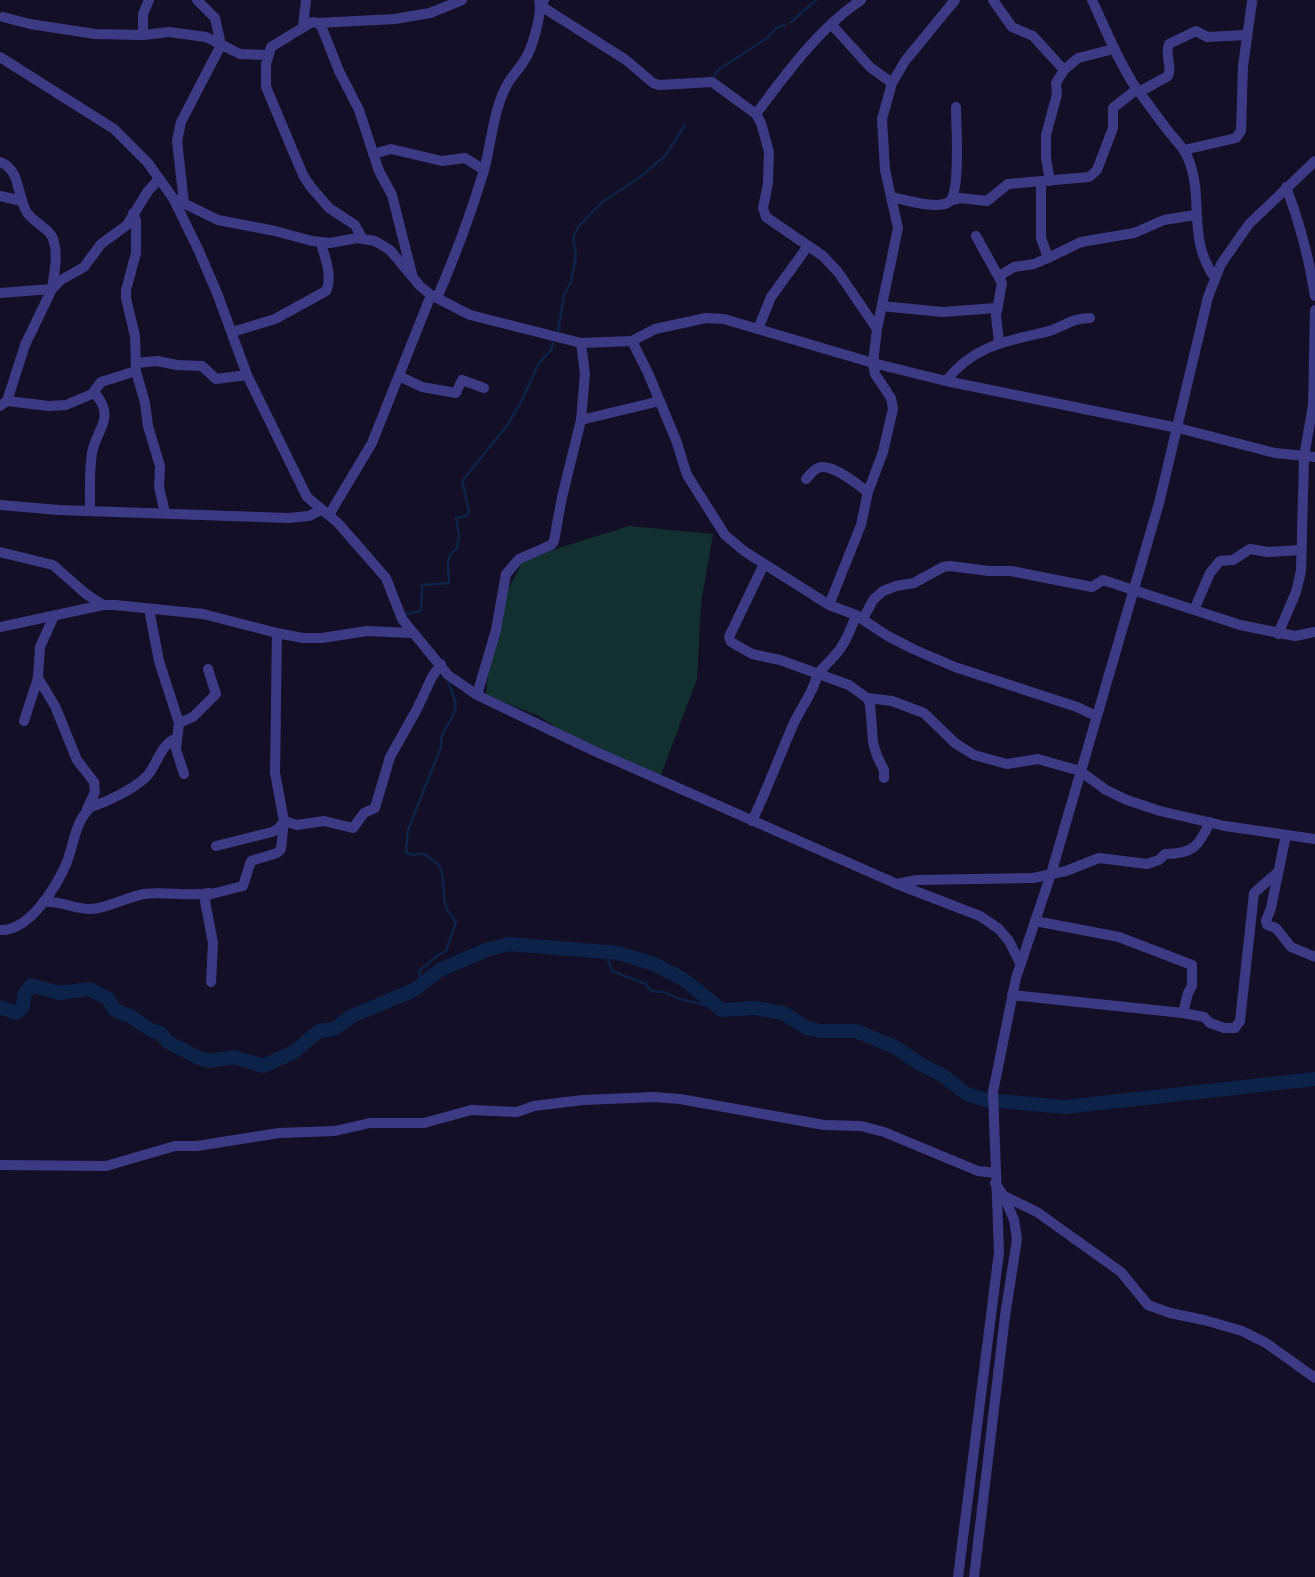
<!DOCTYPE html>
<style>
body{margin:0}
canvas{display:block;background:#130f26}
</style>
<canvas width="1315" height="1577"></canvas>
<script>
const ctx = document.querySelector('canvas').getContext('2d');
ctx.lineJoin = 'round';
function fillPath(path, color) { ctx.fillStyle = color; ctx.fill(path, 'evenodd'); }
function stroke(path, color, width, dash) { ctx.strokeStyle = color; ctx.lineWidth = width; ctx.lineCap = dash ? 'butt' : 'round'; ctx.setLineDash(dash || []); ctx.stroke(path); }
const green = new Path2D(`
 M 629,526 L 713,534 L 701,603 L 697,679 L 660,777 L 559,729 L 539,716 L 486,695 L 489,666 L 505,595 L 524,559 Z`);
const stream = new Path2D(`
 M 791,22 L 816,0
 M 714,76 L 718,70 L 767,38 L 776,28 L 785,25
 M 558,331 L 564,295 L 571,282 L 576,255 L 573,238 L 578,227 L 601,203 L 640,177 L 665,156 L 685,125
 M 406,618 L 406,614 L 421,611 L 422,585 L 449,583 L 448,562 L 450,555 L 457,548 L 459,535 L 456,518 L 466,516 L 469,511 L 462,481 L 506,427 L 521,402 L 539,363 L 551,350 L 553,343
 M 606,953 L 612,971 L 646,984 L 651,991 L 665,992 L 679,999 L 719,1008
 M 421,984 L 419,971 L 438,955 L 446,951 L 456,922 C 453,918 449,913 447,909 C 440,894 448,869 434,861 C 424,855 427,851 413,855 L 406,852 L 408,830 L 441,747 C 439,732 451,724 455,710 C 458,700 449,689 448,680`);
const river = new Path2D(`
 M 0,1007 L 16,1013 L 23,1007 L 24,995 L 31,985 L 59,993 L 89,989 L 109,999 L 113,1008 L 121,1013 L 130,1016 L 151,1030 L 160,1033 L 168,1042 L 199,1058 L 209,1061 L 234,1057 L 263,1066 L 294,1052 L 319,1031 L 334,1029 L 352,1016 L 414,990 L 440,970 L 486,950 L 509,944 L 618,953 L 654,964 L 683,979 L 722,1010 L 755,1008 L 783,1013 L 807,1028 L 820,1031 L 856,1031 L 895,1047 L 920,1064 L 942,1075 L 967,1094 L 989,1101
 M 999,1101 L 1065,1107 L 1315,1079`);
const minor = new Path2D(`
 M 544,0 L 541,6 L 626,60 L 653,83 L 659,85 L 712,82 L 756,114 L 761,123 L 769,152 L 768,183 L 763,208 L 766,217 L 823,256 L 838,272 L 877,329
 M 993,0 L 1012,27 L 1033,36 L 1064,70
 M 1092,0 C 1106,30 1118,61 1136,88 C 1146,101 1156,115 1166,128 C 1173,138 1183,146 1188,158 C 1205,199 1186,237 1215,278
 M 3,17 L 30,24 L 95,34 L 143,35 L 169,32 L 206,37 L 240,54 L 267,55
 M 318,23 L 395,19 L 430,13 L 462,0
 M 832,25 L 870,67 L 892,83
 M 303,27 L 306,0
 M 143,35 L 143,14 L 149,0
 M 0,57 L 114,129 L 148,163 L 173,198 L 198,249 L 217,293 L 247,375 L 307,497 L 338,523 L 386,578 L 402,619 L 448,675 L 477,695 L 592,750 L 897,884 L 980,916 L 999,929 L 1009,941 L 1020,963
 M 1139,92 L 1168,76 C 1173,65 1164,55 1169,44 L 1196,31 L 1207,37 L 1246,35
 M 756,114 C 785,75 820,27 861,0
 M 1184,150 L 1236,138 L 1241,131 L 1243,66 L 1252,2
 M 373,154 L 391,149 L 442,161 L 465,158 L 484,170
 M 0,162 C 20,169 17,194 26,211 C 33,223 52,229 54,242 C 58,256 54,274 52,289 L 0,293
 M 1050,181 L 1046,158 L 1046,135 L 1057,94 L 1056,83 L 1064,70 L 1078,58 L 1114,49
 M 1041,182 L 1041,238 L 1048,258
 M 1286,187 C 1300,223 1309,258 1315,296
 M 0,196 L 22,201
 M 892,197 C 905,200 937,210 949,202 C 961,193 956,124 956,107
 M 173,198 L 218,220 L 275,231 L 312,241 L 330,243 L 357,238 L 375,241 L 390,250 L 420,286 L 431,295 L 470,315 L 581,343 L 632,341 L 655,329 L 706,318 L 724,319 L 873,363 L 946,381 L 1178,428 L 1275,453 L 1315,457
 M 950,201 L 960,198 L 987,201 L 1008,184 L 1089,177 L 1097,170 L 1113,128 L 1113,108 L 1137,89
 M 184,203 L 177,141 L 181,122 L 221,45 L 215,18 L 197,0
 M 133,213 L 136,221 L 136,253 L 126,290 L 126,298 L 135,336 L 136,371 L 145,403 L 148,426 L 160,466 L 159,487 L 165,513
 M 976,236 L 1002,283 L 996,316 L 999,342
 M 362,238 L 355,225 L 329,208 L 310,186 L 303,175 L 266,87 L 266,64 L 271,47 L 312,22 L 318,23 L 322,28 L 339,71 L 359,110 L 379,171 L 392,195 L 412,274
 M 999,276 L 1014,267 L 1034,264 L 1048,258 L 1081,242 L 1134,233 L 1164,220 L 1195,215
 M 437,298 C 455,256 471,214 484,170 C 492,141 493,109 508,83 C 513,75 519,69 524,61 C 532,50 543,12 539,0
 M 882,306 L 942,312 L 996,308
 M 758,329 L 771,297 L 808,246
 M 232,332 L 275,319 L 326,291 C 333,276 325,259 321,243
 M 632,341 L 648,373 L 676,440 L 687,475 L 725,535 L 744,551 L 829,605 L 856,615 L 886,635 L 913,649 L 955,667 L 1077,707 L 1096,716
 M 136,363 L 157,361 L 177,365 L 202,366 L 216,379 L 247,375
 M 399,376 L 422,387 L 456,393 L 462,380 L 484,388
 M 946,381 C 973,346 1006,341 1046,332 C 1063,328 1070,318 1090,318
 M 7,401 L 49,406 L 66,405 L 92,394 L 101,382 L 136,371
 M 0,406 L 7,401 L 25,345 L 52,289 L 61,280 L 84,267 L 101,244 L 127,225 L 148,191 L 159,179
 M 581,420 L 660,401
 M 806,479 C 810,475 814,469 818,468 C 831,462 858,485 868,492
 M 0,505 L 59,510 L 288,518 L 309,516 L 321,510
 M 90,511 C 90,492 89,472 92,453 C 96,429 117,418 94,392
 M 329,515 L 372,443 L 431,295
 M 0,552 L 53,565 L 86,594 L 103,605
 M 764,564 L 729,637 L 731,642 L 752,654 L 780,660 L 849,685 L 867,698 L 870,704 L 873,742 L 877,756 L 884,770 L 884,778
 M 829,605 L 861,525 L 868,492 L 883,452 L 893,409 L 891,398 L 875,374 L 873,363 L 877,329 L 898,228 L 885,170 L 882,119 L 892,83 L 905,61 L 955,0
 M 149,609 L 159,661 L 179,723 L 176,749 L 184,774
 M 1194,610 L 1210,573 L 1220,561 L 1233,560 L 1250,549 L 1268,552 L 1301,550
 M 863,619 L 873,600 L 883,591 L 896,586 L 914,583 L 943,567 L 950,566 L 989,571 L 1011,571 L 1092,587 L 1103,580 L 1240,625 L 1295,636 L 1315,632
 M 0,627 L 103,605 L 115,605 L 203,614 L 277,633 L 303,638 L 322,638 L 367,631 L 411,633
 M 1278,634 L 1296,592 L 1301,571 L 1304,457 L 1313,405 L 1315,310
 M 38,678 L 55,706 L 77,760 L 94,782 L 95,792 L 87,809
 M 477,695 L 496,630 L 506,574 L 519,559 L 551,545 L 554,541 L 562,497 L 581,420 L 585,374 L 581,343
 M 867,698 L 892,701 L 924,713 L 955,743 L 974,755 L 1007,764 L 1038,759 L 1080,771 L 1106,790 L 1127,800 L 1160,811 L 1225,826 L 1315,839
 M 24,721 L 38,678 L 40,647 L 54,616
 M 179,723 L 193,717 L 216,694 L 208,669
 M 284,821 L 297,825 L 324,821 L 353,828 L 364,813 L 375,808 L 390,757 L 417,709 L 432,677 L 441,664
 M 752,821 C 767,790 779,757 793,725 C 801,707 813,694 818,673 C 840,651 845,646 856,615
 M 1286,835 L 1271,908 L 1266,921 L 1267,925 L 1276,928 L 1291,947 L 1315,957
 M 216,846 L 272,832 L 279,828 L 284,821
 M 897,884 L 917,880 L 1033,878 L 1066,871 L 1099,858 L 1147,864 L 1159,860 L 1165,854 C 1193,854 1199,846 1210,822
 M 43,902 C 60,900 76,910 92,909 C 108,908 127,897 144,894 C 166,891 188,897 209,893
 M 1035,921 L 1119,937 L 1192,965 L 1192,986 L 1188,993 L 1183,1013
 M 0,930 C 29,932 57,886 67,862 C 74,844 75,821 91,807 C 109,801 132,790 146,777 C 158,765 159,745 177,738
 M 211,982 L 213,943 L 205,901 L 207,895 L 243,886 L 251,861 L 277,853 L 281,849 L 284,821 L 275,773 L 277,633
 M 1012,995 L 1183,1013 L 1204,1017 L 1210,1023 L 1224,1028 L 1235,1028 L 1240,1021 L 1254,893 L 1278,872
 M 0,1165 L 106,1166 L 175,1146 L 197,1146 L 279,1133 L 335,1131 L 370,1123 L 424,1123 L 471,1110 L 517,1112 L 534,1106 L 583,1100 L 654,1097 L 680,1099 L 824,1125 L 861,1126 L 884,1132 L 978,1171 L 995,1173
 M 1004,1196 L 1037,1212 L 1121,1272 L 1148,1305 L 1170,1313 L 1204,1320 L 1242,1331 L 1266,1343 L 1315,1378
 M 958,1577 L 999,1252 L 993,1092 L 1016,978 L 1051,874 L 1159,503 L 1208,297 L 1221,264 L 1249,224 L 1315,161
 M 974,1577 L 1005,1316 L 1017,1239 L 1014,1220 L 1004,1196 L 995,1183`);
fillPath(green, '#12302f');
stroke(stream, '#0c2248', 2.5);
stroke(river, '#0c2248', 14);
stroke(minor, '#3d3a85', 10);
</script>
